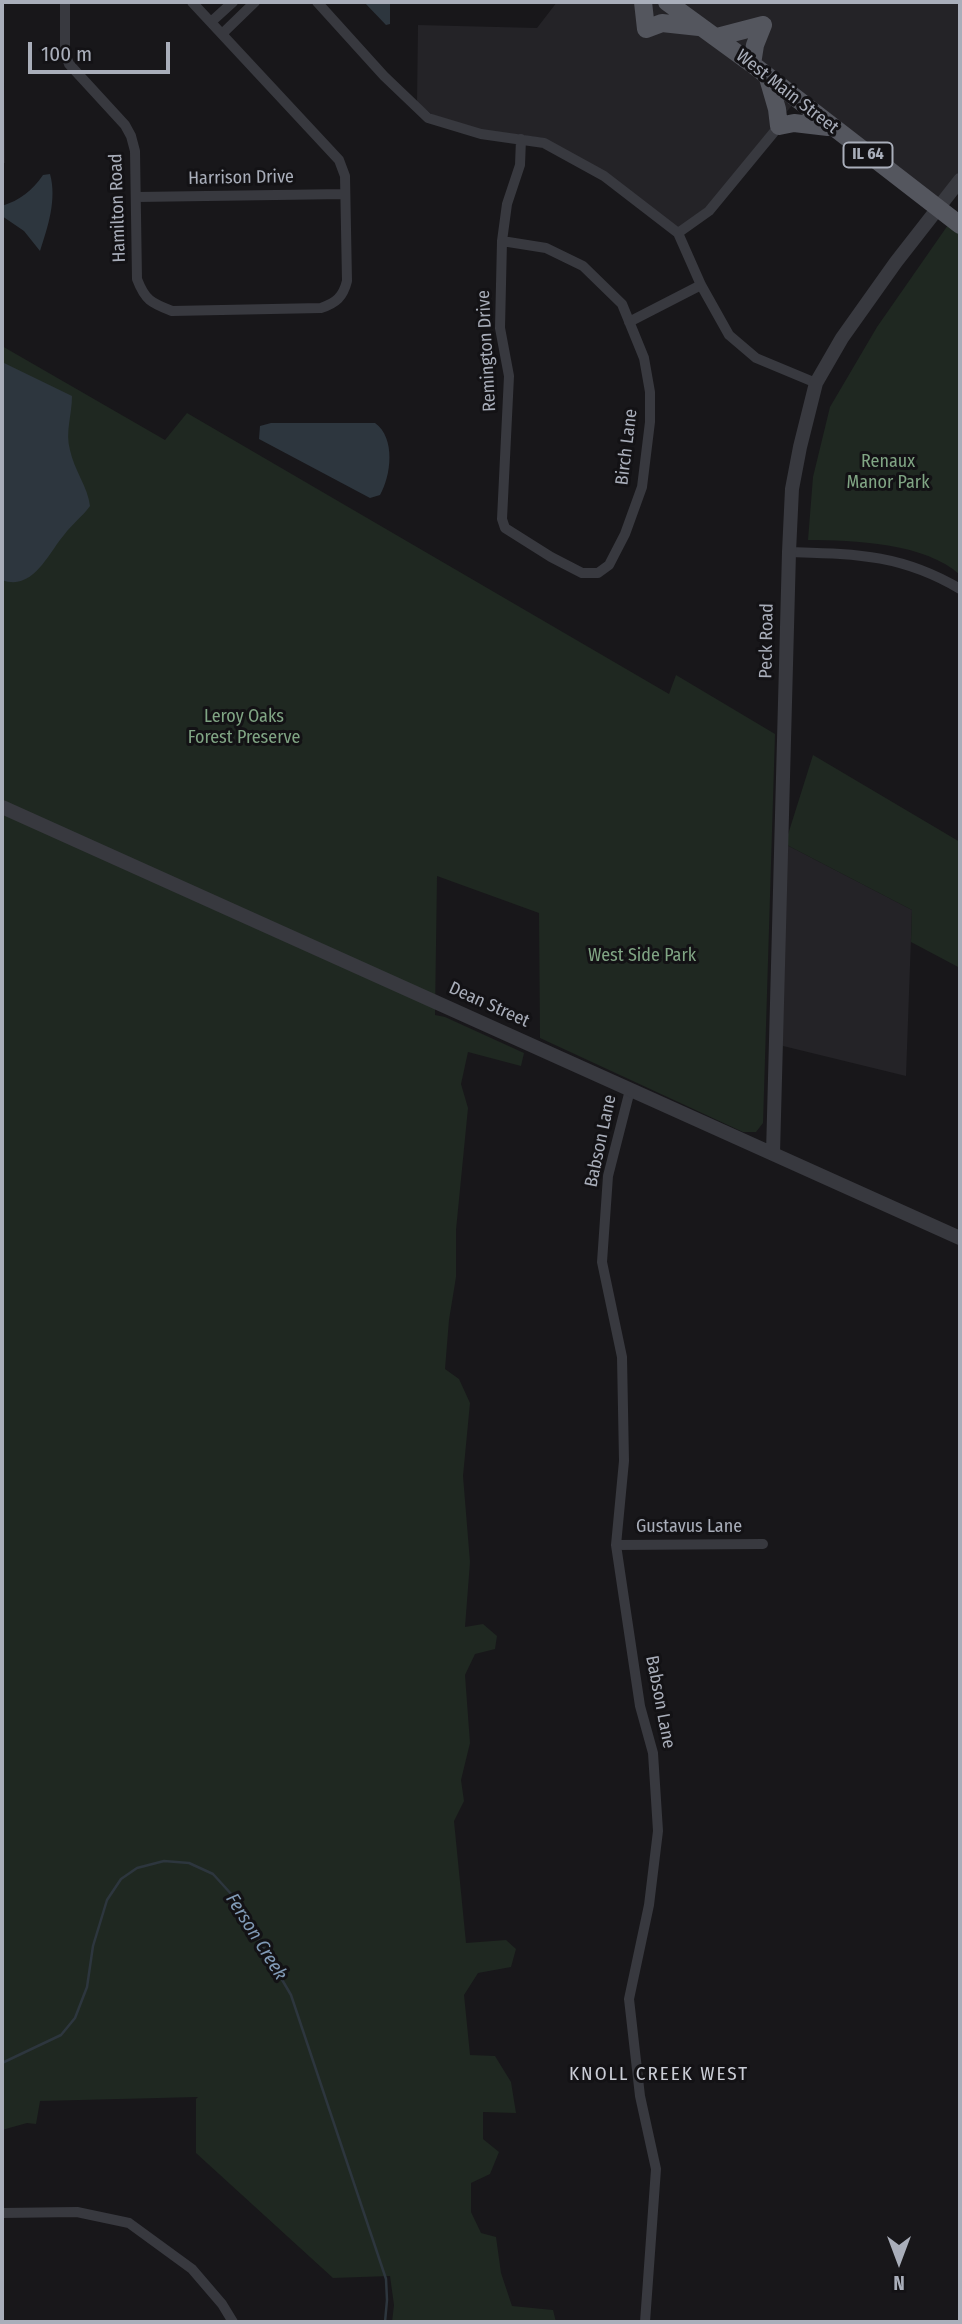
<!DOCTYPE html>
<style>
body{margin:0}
#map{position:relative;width:962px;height:2324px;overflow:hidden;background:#18171a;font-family:"Fira Sans Condensed",sans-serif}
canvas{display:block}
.frame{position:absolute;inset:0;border:4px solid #a9aeba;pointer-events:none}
.north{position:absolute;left:864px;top:2226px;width:70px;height:70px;-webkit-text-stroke:5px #131215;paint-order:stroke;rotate:180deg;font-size:19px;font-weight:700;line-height:28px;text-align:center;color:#a9aeba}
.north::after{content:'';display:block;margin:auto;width:24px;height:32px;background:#a9aeba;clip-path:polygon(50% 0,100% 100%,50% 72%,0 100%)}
.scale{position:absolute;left:28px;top:42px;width:142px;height:32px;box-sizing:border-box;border:4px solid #a9aeba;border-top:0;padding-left:9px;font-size:21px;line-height:24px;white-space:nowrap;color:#a9aeba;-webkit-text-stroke:5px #131215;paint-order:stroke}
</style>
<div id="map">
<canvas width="962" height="2324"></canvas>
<div class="frame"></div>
<div class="north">N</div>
<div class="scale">100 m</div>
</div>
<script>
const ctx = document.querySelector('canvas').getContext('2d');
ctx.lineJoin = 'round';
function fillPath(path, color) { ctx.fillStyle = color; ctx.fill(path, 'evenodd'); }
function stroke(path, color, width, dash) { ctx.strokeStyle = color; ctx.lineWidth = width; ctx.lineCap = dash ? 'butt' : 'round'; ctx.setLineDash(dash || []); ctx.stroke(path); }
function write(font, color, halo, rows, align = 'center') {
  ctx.font = font + ' "Fira Sans Condensed",sans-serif'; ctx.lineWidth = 6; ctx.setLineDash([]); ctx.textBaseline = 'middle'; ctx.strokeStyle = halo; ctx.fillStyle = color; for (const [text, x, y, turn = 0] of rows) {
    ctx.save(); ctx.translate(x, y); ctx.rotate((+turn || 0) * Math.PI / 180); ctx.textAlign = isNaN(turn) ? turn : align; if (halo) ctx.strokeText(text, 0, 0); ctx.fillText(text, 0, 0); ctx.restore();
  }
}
const built = new Path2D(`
 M 2,2 L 3,2 L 5,163 L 2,163 Z
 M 557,2 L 660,2 L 794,103 L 707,207 L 677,229 L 542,138 L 482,130 L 433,115 L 417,103 L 418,25 L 537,28 Z
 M 677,2 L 960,2 L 960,172 L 938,202 Z
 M 785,844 L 912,910 L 906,1076 L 779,1045 Z`);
const green = new Path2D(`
 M 948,225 L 960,234 L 960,575 C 926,543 853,540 808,540 L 813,477 L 830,407 L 877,327 Z
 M 2,346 L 165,440 L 187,413 L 669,694 L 676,675 L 775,734 L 763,1123 L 756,1132 L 743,1132 L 540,1038 L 539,913 L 437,876 L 435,1015 L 445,1017 L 524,1053 L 521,1066 L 468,1052 L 461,1084 L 468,1108 L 456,1230 L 456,1277 L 449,1320 L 445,1369 L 459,1379 L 470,1403 L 463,1476 L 470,1562 L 465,1627 L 483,1624 L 497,1636 L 495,1649 L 475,1654 L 465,1675 L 470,1743 L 461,1780 L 464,1801 L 454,1821 L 466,1943 L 506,1940 L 516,1949 L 511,1967 L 478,1973 L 464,1995 L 470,2055 L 495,2056 L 511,2082 L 516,2113 L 483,2112 L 483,2139 L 499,2152 L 490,2174 L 471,2183 L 471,2212 L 481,2233 L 496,2237 L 501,2273 L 512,2306 L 553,2310 L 556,2322 L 392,2322 L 394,2305 L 390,2276 L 333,2278 L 196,2153 L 196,2099 L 198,2097 L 40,2101 L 36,2124 L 27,2123 L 2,2130 Z
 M 813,755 L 960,842 L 960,968 L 911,942 L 912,910 L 785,844 Z`);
const water = new Path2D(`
 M 364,2 L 390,2 L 390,24 L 386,25 Z
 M 50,174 C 57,199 48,227 40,251 L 24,231 L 2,216 L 2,206 C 20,200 32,191 43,175 Z
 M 2,362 L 72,396 C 72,415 65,432 70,450 C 74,470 88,487 90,506 C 82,517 72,524 64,535 C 49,552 33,592 2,580 Z
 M 271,423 L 375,423 C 396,438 391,476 380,495 L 370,498 L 259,439 L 260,426 Z`);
const stream = new Path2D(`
 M 2,2063 L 61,2035 L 75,2018 L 87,1987 L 93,1946 L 107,1900 L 121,1879 L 137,1868 L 164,1861 L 189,1863 L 213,1874 L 233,1896 L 291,1995 L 386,2279 L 387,2300 L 385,2322`);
const minor = new Path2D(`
 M 65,2 L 65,53 L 69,64 L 125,125 L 131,136 L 135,151 L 137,279 C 145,300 151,303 172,311 L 321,308 C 336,303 343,297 347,281 L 345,176 L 339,160 L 192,2
 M 317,2 L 384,76 L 428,118 L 481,134 L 544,143 L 604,176 L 678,233 L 701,285 L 729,335 L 756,358 L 816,383
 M 211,22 L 233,2
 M 222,34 L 255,2
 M 137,197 L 345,194
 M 678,233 L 709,211 L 779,126
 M 502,241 L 546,248 L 583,266 L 622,304 L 644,358 L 650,392 L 650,422 L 642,487 L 625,534 L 609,565 L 598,573 L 582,573 L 551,557 L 505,528 L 502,519 L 509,376 L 500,328 L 502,241 L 507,204 L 520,165 L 521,139
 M 629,322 L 701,285
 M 789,552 C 855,554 901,554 960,589
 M 630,1090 L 608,1176 L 602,1262 L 622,1357 L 624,1461 L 616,1545 L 640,1706 L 653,1753 L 658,1831 L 649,1905 L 629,1999 L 640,2096 L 656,2169 L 645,2322
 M 616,1545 L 763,1544
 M 2,2213 L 77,2212 L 129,2223 L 192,2269 L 222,2304 L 233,2322`);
const tertiary = new Path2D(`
 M 2,807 L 960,1238
 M 773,1153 L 789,552 L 792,489 L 800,447 L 816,383 L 842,338 L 896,262 L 960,180`);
const primary = new Path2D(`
 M 643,2 L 646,29 L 662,23 L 699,27
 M 667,2 L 752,64 L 960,225
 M 717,37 L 763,25
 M 752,64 L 755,45 L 763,25
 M 768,78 L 777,109 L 779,126 L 794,123 L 828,127`);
const shields = [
 [868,155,49]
];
const shieldNames = [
 ["IL 64",868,155]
];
const streetNames = [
 ["West Main Street",787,92,38],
 ["Harrison Drive",241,178,-1],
 ["Hamilton Road",118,208,-92],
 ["Remington Drive",487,351,-93],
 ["Birch Lane",627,447,-83],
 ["Peck Road",767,641,-89],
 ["Dean Street",489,1005,24],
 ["Babson Lane",601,1141,-78],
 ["Gustavus Lane",689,1527],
 ["Babson Lane",660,1702,79]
];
const parkNames = [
 ["Renaux",888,462],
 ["Manor Park",888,483],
 ["Leroy Oaks",244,717],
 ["Forest Preserve",244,738],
 ["West Side Park",642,956]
];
const waterNames = [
 ["Ferson Creek",256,1937,58]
];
const neighbourhoodNames = [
 ["KNOLL CREEK WEST",659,2075]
];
fillPath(built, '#242327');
fillPath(green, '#1f2821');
fillPath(water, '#2d363e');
stroke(stream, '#2d363e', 2.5);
stroke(minor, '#38393f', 10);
stroke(tertiary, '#38393f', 14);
stroke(primary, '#54565e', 18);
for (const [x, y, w] of shields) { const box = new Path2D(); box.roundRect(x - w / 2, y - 12.5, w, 25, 5); ctx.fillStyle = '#131215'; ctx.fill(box); stroke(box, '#a9aeba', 2); }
write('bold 16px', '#a9aeba', null, shieldNames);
write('18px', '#a9aeba', '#131215', streetNames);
write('18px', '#80a584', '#131215', parkNames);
write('italic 19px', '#809ab6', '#131215', waterNames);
ctx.letterSpacing = '2px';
write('19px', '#cacdd6', '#131215', neighbourhoodNames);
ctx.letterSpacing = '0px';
</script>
